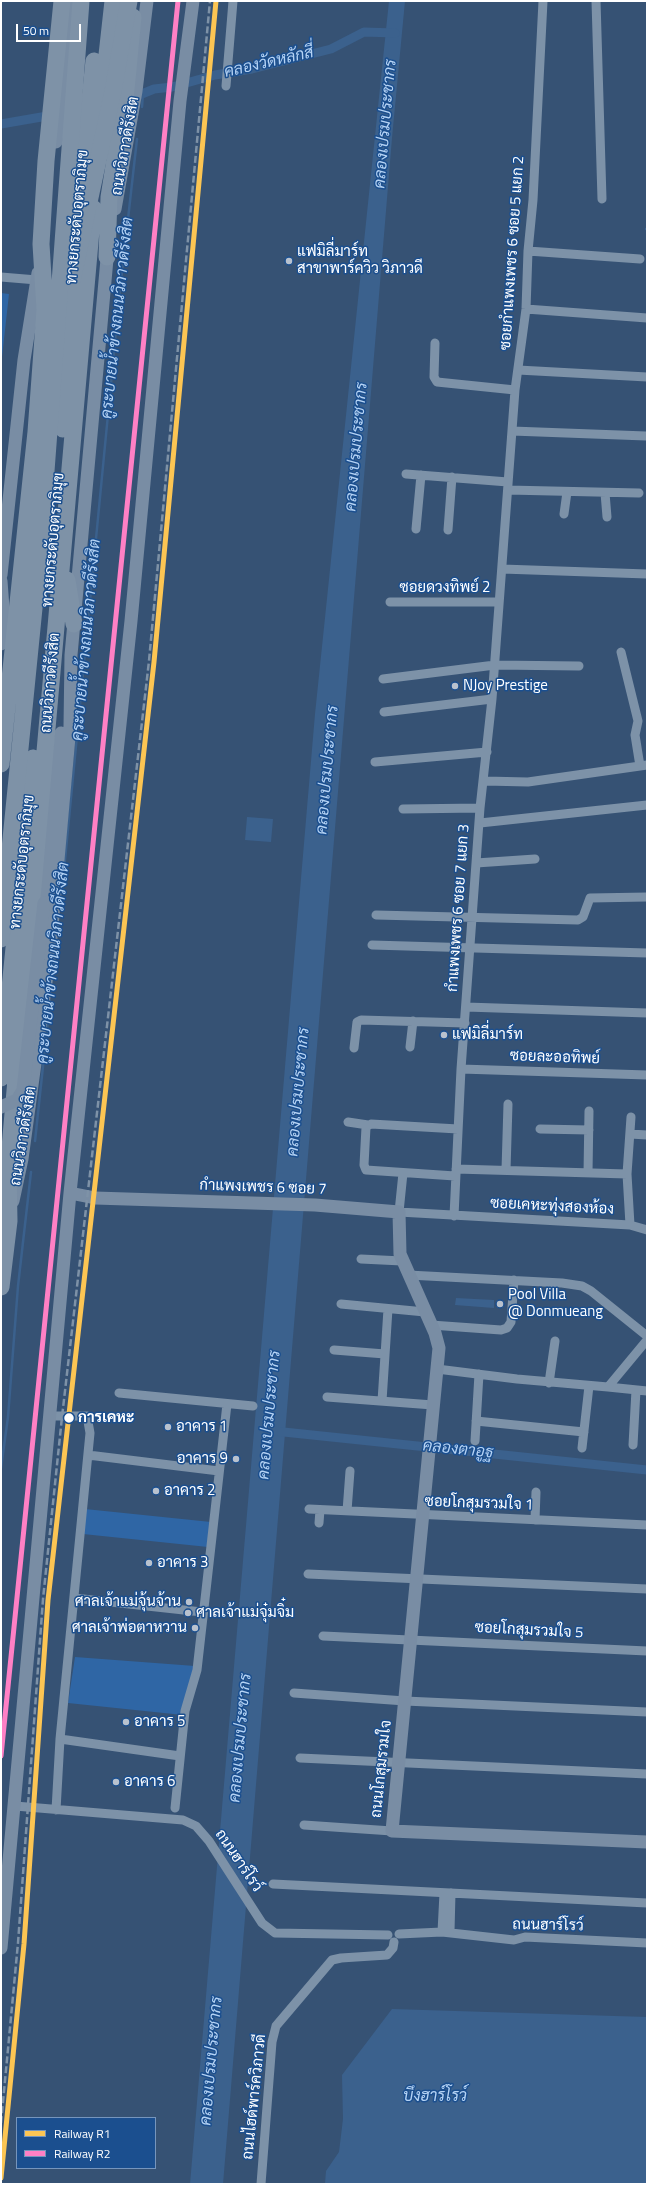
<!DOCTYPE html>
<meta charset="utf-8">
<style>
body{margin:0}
#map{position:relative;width:648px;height:2185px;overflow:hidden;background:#365274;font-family:"Titillium Web",sans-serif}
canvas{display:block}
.frame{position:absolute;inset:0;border:2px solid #fff;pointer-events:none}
.legend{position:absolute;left:16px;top:2117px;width:140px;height:52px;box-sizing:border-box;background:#1b4f8f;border:1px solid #7695bc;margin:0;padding:5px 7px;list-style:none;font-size:12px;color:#fff}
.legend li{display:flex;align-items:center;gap:8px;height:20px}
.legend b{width:20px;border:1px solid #7695bc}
.scale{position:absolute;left:16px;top:24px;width:65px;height:18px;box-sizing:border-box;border:2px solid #fff;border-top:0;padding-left:5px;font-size:12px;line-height:14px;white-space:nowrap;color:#fff;-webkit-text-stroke:3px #1b4f8f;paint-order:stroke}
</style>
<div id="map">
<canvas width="648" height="2185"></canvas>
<div class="frame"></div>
<ul class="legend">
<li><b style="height:5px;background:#fcc553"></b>Railway R1</li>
<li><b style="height:5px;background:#ff80c5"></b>Railway R2</li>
</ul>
<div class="scale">50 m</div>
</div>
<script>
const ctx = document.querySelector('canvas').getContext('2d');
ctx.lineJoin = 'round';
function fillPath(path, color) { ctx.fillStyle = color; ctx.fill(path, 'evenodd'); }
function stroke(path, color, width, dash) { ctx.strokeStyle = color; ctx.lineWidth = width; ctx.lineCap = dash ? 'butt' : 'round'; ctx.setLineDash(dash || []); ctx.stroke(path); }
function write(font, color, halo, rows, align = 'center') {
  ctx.font = font + ' "Titillium Web",Sarabun,sans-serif'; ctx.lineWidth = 3; ctx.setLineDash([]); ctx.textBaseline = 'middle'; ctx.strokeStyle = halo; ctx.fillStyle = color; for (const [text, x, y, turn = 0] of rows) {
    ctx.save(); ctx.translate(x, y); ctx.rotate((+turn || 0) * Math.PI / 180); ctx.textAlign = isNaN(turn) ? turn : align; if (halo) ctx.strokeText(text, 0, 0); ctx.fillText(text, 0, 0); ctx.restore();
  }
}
const green = new Path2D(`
 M 1,293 L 9,294 L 1,366 Z
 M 85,1509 L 211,1522 L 208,1547 L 83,1534 Z
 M 75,1657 L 195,1666 L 183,1715 L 68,1703 Z`);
const water = new Path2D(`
 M 389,1 L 405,1 L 392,138 L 223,2184 L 190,2184 L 315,714 Z
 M 247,817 L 273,819 L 271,842 L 245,840 Z
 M 456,1298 L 494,1300 L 494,1308 L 455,1305 Z
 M 392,2009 L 647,2017 L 647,2184 L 325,2184 L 326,2171 L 339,2152 L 343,2119 L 342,2075 Z`);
const stream = new Path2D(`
 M 142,107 L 143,93
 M 646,229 L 647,229
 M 62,891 L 120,290 L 137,139
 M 35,1141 L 50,1001
 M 1,1468 L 8,1417 L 18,1286 L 31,1172`);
const canal = new Path2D(`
 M 132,98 L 154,89 L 172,87 L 215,75 L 252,69 L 331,49 L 364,32 L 395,33
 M 1,124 L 53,115
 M 274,1431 L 647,1470`);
const street = new Path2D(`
 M 596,1 L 602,199
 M 226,86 L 233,1
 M 528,251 L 640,259
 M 1,277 L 37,280
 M 526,309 L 647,318
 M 435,343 L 434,377 L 437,382 L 515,390
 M 518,370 L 647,377
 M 512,431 L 646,436
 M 406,474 L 508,482
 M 508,490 L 639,493
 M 605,493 L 607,517
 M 564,514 L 567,492
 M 416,529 L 421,475
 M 448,530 L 452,477
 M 502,569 L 647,574
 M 390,602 L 499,602
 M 621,652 L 638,721 L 635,735 L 640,766
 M 383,679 L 495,665 L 579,666
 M 384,712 L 492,699
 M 375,762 L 487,752
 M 485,781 L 528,782 L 647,765
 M 403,809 L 480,808
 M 480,823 L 647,805
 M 476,863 L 535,859
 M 376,915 L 578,920 L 583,917 L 590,898 L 647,897
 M 372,945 L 647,953
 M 466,1007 L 647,1013
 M 410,1047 L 413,1021
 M 354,1048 L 357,1022 L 361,1020 L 465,1023
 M 461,1069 L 647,1075
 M 348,1122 L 368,1125
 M 540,1129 L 589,1130
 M 630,1134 L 647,1135
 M 456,1169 L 627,1174
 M 506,1170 L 508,1104
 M 403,1173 L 399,1212 L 630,1225 L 647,1230
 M 588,1173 L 589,1111
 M 455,1176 L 366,1170 L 364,1165 L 366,1127 L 371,1124 L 458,1129
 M 454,1216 L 461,1069 L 480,808 L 492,699 L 515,390 L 526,309 L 528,251 L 533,200 L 543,1
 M 630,1225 L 627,1174 L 631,1117
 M 361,1259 L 402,1261
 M 408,1275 L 562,1283 L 582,1286 L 591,1291 L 647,1336
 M 341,1304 L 425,1312
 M 431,1325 L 501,1330 L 507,1328 L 511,1322 L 514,1280
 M 334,1350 L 385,1354
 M 437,1369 L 517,1379 L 608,1387 L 647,1340
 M 549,1383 L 555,1341
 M 608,1387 L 647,1391
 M 119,1393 L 253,1406
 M 327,1397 L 433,1405
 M 382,1401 L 388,1309
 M 50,1416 L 87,1416 L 90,1433 L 60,1739 L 56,1810
 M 476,1421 L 584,1432
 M 475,1441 L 479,1374
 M 633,1445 L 636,1390
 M 582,1448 L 589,1386
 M 88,1455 L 219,1471
 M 309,1509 L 647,1525
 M 347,1511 L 350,1471
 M 535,1520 L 536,1492
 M 319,1523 L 320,1510
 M 308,1574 L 647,1589
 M 74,1598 L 202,1612
 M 323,1636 L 647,1651
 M 294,1693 L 405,1701 L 647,1712
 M 60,1739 L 180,1756
 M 300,1758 L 647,1774
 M 15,1806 L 183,1820 L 196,1826 L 209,1841 L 262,1923 L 275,1933 L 388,1935
 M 175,1808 L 185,1711 L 197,1670 L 227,1404
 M 304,1825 L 392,1831
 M 273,1884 L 647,1903
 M 442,1932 L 444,1893
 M 450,1932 L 451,1893
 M 399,1934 L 442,1932 L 514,1940 L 525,1937 L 647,1943
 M 261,2184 L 272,2042 L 276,2026 L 332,1960 L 341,1958 L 387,1955 L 393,1948 L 394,1942`);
const secondary = new Path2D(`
 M 56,142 L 72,1
 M 115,209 L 136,91 L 147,1
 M 1,575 L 24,360 L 38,273
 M 1,581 L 3,608 L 1,644
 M 44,903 L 61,733
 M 70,1193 L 95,1198 L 315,1205 L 399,1212 L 400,1254 L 435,1333 L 439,1348 L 392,1831 L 647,1842
 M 13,1201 L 22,1159 L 49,960 L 70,726 L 71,655 L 108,248
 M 1,1948 L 70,1193 L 131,621 L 180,101 L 193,1`);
const highway = new Path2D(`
 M 98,136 L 113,1
 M 76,233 L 94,61
 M 107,257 L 109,197 L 126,90 L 133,17
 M 63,429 L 73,266
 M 67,580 L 74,624
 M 1,1078 L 33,758
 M 1,1287 L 9,1221 L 8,1170 L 93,208`);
const rail = new Path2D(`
 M 1,1756 L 178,1
 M 1,2123 L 18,1943 L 43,1599 L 62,1417 L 149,661 L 210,1`);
const secondaryBridge = new Path2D(`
 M 1,1107 L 17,1100 L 23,1090 L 44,903`);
const highwayBridge = new Path2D(`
 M 72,281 L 113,91 L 129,1
 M 1,764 L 36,432 L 45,310 L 41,244 L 46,161 L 62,1
 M 1,939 L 41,538 L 81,1`);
const rail1 = new Path2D(`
 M 1,2178 L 24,1944 L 48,1600 L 154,662 L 216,1`);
const rail2 = new Path2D(`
 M 1,1756 L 178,1`);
const markers = [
 [289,261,4,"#b9c2ce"],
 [455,686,4,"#b9c2ce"],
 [444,1035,4,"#b9c2ce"],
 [500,1304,4,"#b9c2ce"],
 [69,1418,5.5,"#fff"],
 [168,1427,4,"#b9c2ce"],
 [236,1459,4,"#b9c2ce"],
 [156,1491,4,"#b9c2ce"],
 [149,1563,4,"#b9c2ce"],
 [189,1602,4,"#b9c2ce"],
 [188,1613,4,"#b9c2ce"],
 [195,1628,4,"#b9c2ce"],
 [126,1722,4,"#b9c2ce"],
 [116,1782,4,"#b9c2ce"]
];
const streetNames = [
 ["ถนนวิภาวดีรังสิต",126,146,-80],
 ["ทางยกระดับอุตราภิมุข",78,217,-85],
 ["ซอยกำแพงเพชร 6 ซอย 5 แยก 2",513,253,-86],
 ["ทางยกระดับอุตราภิมุข",54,540,-85],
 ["ซอยดวงทิพย์ 2",445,588],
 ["ถนนวิภาวดีรังสิต",51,683,-85],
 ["ทางยกระดับอุตราภิมุข",23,862,-84],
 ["กำแพงเพชร 6 ซอย 7 แยก 3",459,908,-86],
 ["ซอยละออทิพย์",555,1058,2],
 ["ถนนวิภาวดีรังสิต",24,1136,-81],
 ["กำแพงเพชร 6 ซอย 7",263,1188,2],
 ["ซอยเคหะทุ่งสองห้อง",552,1207,3],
 ["ซอยโกสุมรวมใจ 1",479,1504,2],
 ["ซอยโกสุมรวมใจ 5",529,1631,3],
 ["ถนนโกสุมรวมใจ",382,1769,-84],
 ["ถนนฮาร์โรว์",238,1861,56],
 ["ถนนฮาร์โรว์",548,1926,1],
 ["ถนนไฮด์พาร์ควิภาวดี",255,2097,-84]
];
const poiNames = [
 ["แฟมิลี่มาร์ท",297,252],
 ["สาขาพาร์ควิว วิภาวดี",297,269],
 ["NJoy Prestige",463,686],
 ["แฟมิลี่มาร์ท",452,1035],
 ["Pool Villa",508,1295],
 ["@ Donmueang",508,1312],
 ["อาคาร 1",176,1427],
 ["อาคาร 9",228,1459,"right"],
 ["อาคาร 2",164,1491],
 ["อาคาร 3",157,1563],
 ["ศาลเจ้าแม่จุ้นจ้าน",181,1602,"right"],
 ["ศาลเจ้าแม่จุ๋มจิ๋ม",196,1613],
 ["ศาลเจ้าพ่อตาหวาน",187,1628,"right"],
 ["อาคาร 5",134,1722],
 ["อาคาร 6",124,1782]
];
const stopNames = [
 ["การเคหะ",78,1418]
];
const waterNames = [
 ["คลองวัดหลักสี่",269,63,-13],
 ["คลองเปรมประชากร",386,124,-85],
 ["คูระบายน้ำข้างถนนวิภาวดีรังสิต",118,318,-84],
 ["คลองเปรมประชากร",357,447,-85],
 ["คูระบายน้ำข้างถนนวิภาวดีรังสิต",87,640,-85],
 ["คลองเปรมประชากร",328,770,-85],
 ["คูระบายน้ำข้างถนนวิภาวดีรังสิต",54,963,-84],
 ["คลองเปรมประชากร",299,1092,-85],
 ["คลองเปรมประชากร",270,1415,-85],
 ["คลองตาอูฐ",458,1450,6],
 ["คลองเปรมประชากร",241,1738,-85],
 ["คลองเปรมประชากร",212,2061,-85],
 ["บึงฮาร์โรว์",435,2097]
];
fillPath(green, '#2f66a5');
fillPath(water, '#3b618d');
stroke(stream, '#3b618d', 2.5);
stroke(canal, '#3b618d', 9);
stroke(street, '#7d92a8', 9);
stroke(secondary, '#798da4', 13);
stroke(highway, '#7e92a7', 17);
stroke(rail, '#7e92a7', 2.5, [7, 3]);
stroke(secondaryBridge, '#798da4', 13);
stroke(highwayBridge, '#7e92a7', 17);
stroke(rail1, '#fcc553', 5);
stroke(rail2, '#ff80c5', 5);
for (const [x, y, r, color] of markers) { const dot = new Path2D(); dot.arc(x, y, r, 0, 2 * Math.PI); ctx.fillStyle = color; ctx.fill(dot); stroke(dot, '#1b4f8f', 1.5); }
write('15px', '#fff', '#1b4f8f', streetNames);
write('15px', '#fff', '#1b4f8f', poiNames, 'left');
write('bold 15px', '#fff', '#1b4f8f', stopNames, 'left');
write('italic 16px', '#b5d3f5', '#1b4f8f', waterNames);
</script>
